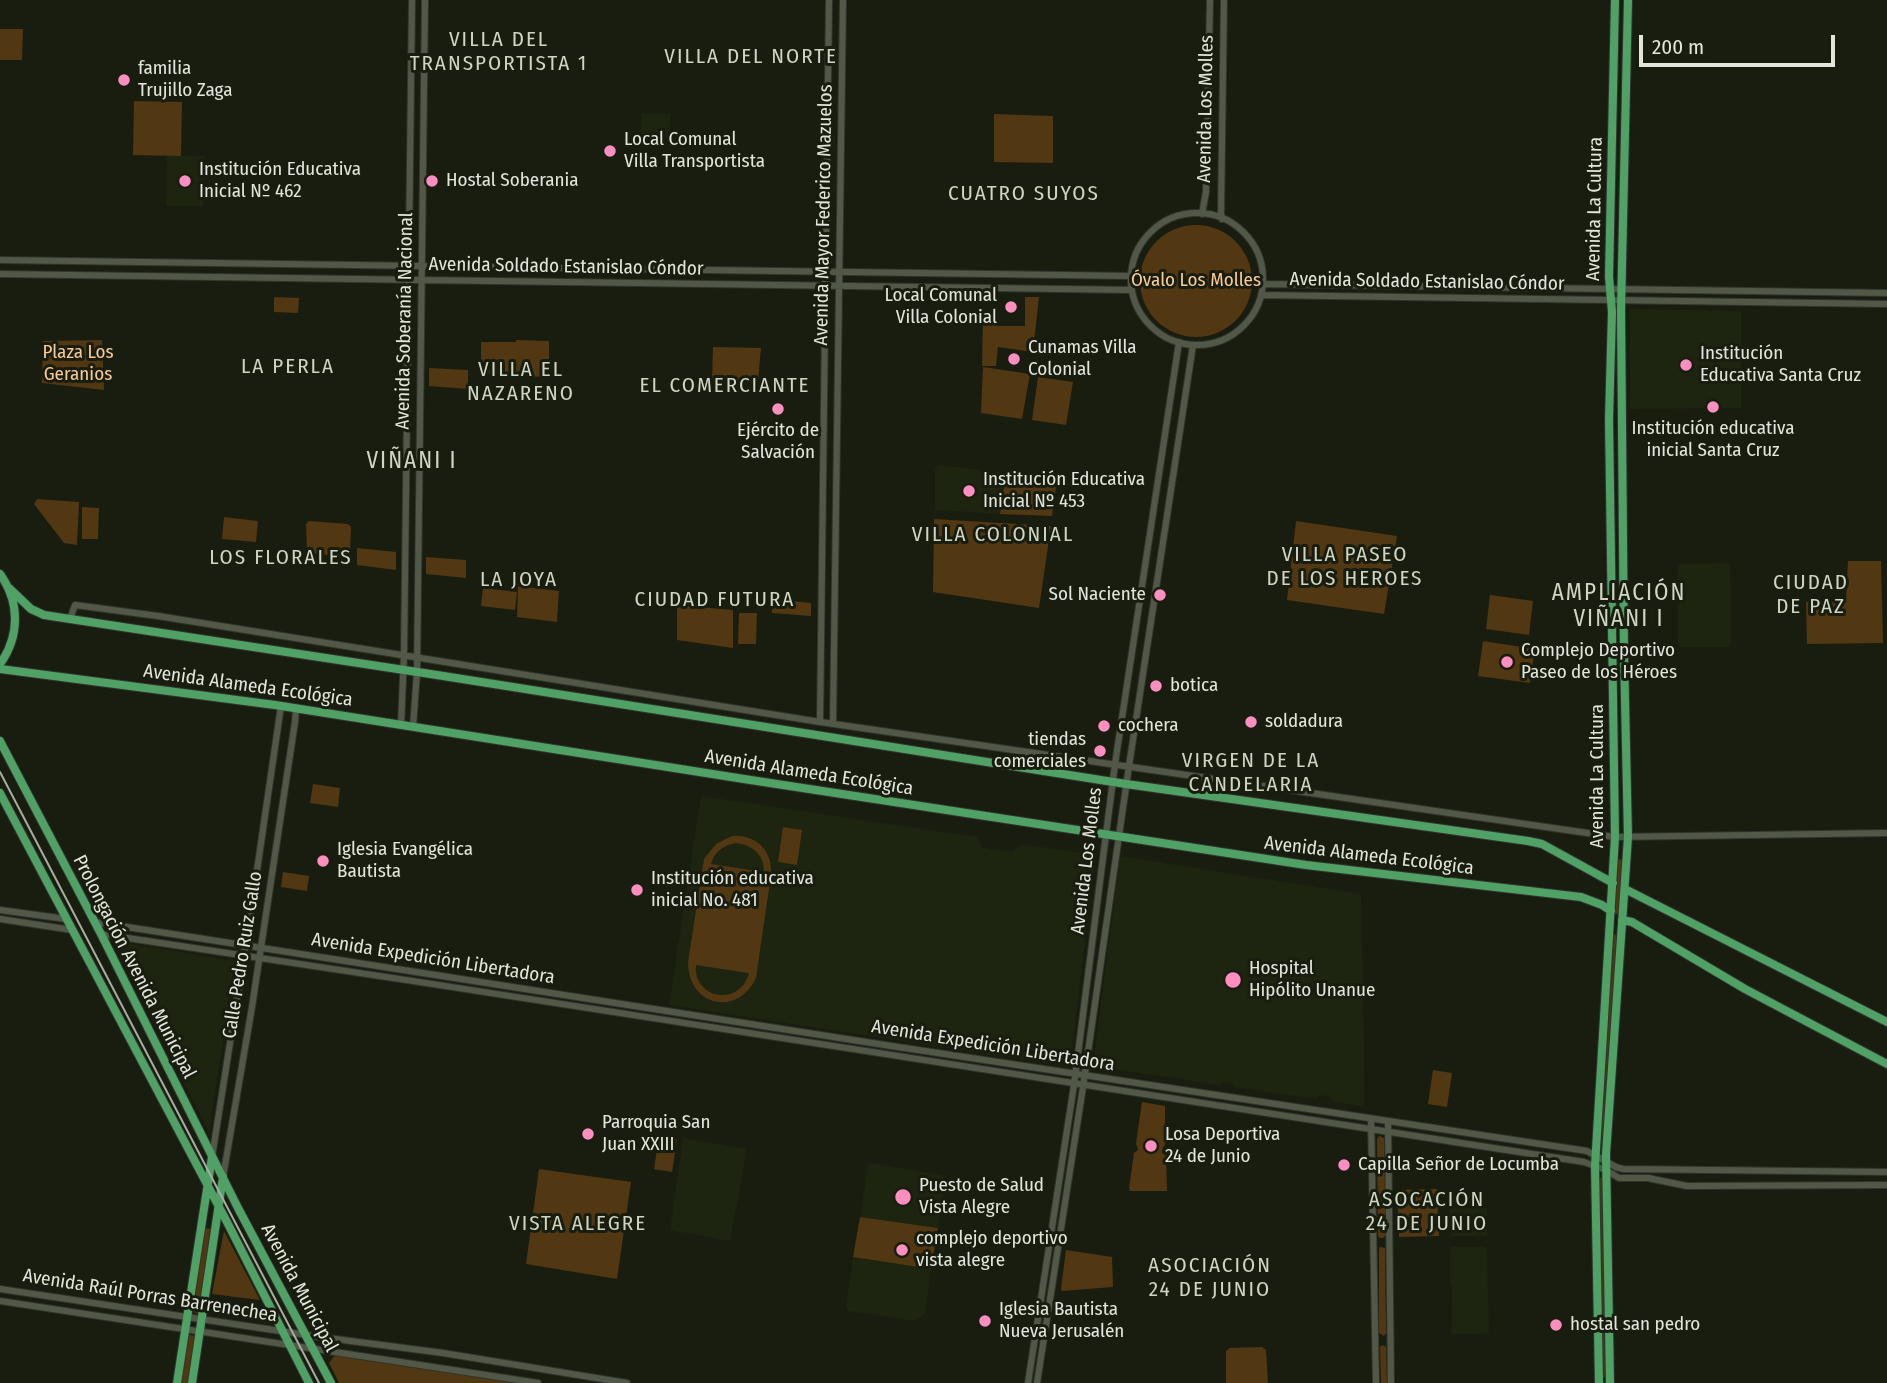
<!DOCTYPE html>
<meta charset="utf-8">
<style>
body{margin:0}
#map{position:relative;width:1887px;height:1383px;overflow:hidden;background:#191d10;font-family:"Fira Sans Condensed",sans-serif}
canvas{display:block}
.scale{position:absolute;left:1639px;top:35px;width:196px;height:32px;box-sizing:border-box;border:4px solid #e1e5dc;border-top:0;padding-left:9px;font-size:21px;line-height:24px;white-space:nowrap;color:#e1e5dc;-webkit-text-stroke:5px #191d10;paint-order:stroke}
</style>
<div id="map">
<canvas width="1887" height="1383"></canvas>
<div class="scale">200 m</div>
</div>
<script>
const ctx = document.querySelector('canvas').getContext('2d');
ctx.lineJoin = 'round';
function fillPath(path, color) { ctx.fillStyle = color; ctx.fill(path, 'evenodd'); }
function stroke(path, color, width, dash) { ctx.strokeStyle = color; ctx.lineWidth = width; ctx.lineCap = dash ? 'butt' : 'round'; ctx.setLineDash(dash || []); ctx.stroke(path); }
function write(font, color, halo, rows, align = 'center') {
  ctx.font = font + ' "Fira Sans Condensed",sans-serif'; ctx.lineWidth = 6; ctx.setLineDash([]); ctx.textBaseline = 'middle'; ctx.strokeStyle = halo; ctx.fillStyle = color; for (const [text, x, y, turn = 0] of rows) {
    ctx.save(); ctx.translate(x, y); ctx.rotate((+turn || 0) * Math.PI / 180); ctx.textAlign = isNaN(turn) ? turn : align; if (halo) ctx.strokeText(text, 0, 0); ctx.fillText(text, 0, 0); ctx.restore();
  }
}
const built = new Path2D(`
 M 642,113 L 670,114 L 670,137 L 641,136 Z
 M 167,156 L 205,156 L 203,206 L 166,206 Z
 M 1630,309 L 1741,311 L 1741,408 L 1630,409 Z
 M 939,465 L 1006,473 L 1000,514 L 935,510 L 935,469 Z
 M 1727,563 L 1730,565 L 1731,644 L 1729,647 L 1680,647 L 1678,644 L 1678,567 L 1680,564 Z
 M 701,796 L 977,837 L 983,848 L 1012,852 L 1022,844 L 1094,855 L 1095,858 L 1070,1067 L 669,1005 Z
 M 1120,856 L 1361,894 L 1365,1101 L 1362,1106 L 1333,1102 L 1330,1097 L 1321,1095 L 1316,1099 L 1234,1087 L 1232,1083 L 1223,1082 L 1220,1085 L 1093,1066 Z
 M 112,941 L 235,961 L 209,1132 Z
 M 683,1138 L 747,1149 L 730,1241 L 670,1230 Z
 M 870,1163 L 943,1175 L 945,1177 L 938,1228 L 860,1217 L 868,1165 Z
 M 1449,1208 L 1487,1208 L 1487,1236 L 1450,1236 Z
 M 1452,1247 L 1485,1247 L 1487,1250 L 1489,1331 L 1486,1334 L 1454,1334 L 1451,1333 L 1452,1287 L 1450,1285 L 1450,1250 Z
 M 853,1257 L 931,1269 L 925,1313 L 920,1318 L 914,1321 L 848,1311 L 846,1306 Z`);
const green = new Path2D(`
 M 0,29 L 23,29 L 22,60 L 0,60 Z
 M 134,101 L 182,102 L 181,156 L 133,155 Z
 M 994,114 L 1053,116 L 1053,163 L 994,162 Z
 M1140 281a56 56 0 1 1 112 0a56 56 0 1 1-112 0Z
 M 274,297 L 299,298 L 298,313 L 274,312 Z
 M 1025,297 L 1039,297 L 1033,352 L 998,347 L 996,366 L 982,366 L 983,316 L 997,317 L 998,326 L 1025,326 Z
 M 102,340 L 104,390 L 42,383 L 43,341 Z
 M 516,340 L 549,341 L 549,377 L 516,376 L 516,364 L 515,374 L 481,373 L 481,342 L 516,342 Z
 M 713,347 L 761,348 L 758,381 L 712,380 Z
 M 983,367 L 1030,374 L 1022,419 L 981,413 Z
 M 429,368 L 468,370 L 468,389 L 429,386 Z
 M 1038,377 L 1073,382 L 1066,425 L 1032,420 Z
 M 1006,473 L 1057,480 L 1052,516 L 1000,514 Z
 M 37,499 L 79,502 L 77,545 L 64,543 L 34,504 Z
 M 82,507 L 99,508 L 98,539 L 82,539 Z
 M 224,517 L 258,521 L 256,542 L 222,539 Z
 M 934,519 L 1051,526 L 1039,608 L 933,592 Z
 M 309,521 L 348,524 L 351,527 L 350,554 L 348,557 L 307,553 L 306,524 Z
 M 1296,521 L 1397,536 L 1384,614 L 1287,600 Z
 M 357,548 L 396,552 L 396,570 L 357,565 Z
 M 426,557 L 466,560 L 466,578 L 426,574 Z
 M 1848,561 L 1881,561 L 1883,643 L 1807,644 L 1806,602 L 1846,602 Z
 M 518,586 L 559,591 L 557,622 L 517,617 Z
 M 483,588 L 517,592 L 515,610 L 481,606 Z
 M 1490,595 L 1533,601 L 1529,635 L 1486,629 Z
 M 773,599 L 811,603 L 811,616 L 772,613 Z
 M 677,605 L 733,610 L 733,648 L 677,640 Z
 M 739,613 L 757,613 L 756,644 L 738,644 Z
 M 1483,641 L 1535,649 L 1530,683 L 1478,676 Z
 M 313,784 L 340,788 L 338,807 L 310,803 Z
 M 783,827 L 802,830 L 797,865 L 778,862 Z
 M 732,836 C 756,834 773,851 771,875 L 756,978 C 738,1017 688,1007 688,962 L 704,859 L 716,844 ZM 737,843 C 754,846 764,855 764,872 L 711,864 C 714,852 725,844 737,843 ZM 696,965 L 748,973 L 749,974 C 738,1008 693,998 696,965 Z
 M 1618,859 L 1623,860 L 1620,914 L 1614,914 Z
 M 283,872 L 309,876 L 307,891 L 281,887 Z
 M 1612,934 L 1618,935 L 1605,1142 L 1599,1141 Z
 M 1433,1070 L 1452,1073 L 1447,1107 L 1428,1104 Z
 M 1142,1102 L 1165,1106 L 1165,1145 L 1163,1147 L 1162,1153 L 1166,1156 L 1167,1191 L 1130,1191 L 1129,1188 L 1134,1153 L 1138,1150 L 1136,1143 Z
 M 659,1136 L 677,1139 L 672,1172 L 654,1169 Z
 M 1379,1136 L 1384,1138 L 1386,1235 L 1383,1238 L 1380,1238 L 1378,1236 L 1377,1139 Z
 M 539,1169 L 631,1182 L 617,1279 L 526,1264 Z
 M 1604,1177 L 1607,1377 L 1601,1377 L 1598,1178 Z
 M 1437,1189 L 1439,1236 L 1399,1237 L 1397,1190 Z
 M 860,1217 L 938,1228 L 931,1269 L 853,1257 Z
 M 205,1228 L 212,1229 L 199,1314 L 193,1312 Z
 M 224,1231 L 260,1300 L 212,1294 Z
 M 1380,1247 L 1385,1248 L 1386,1333 L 1384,1336 L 1379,1333 L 1379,1249 Z
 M 1066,1250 L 1112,1257 L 1113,1287 L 1062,1291 L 1061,1289 Z
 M 189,1335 L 196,1336 L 189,1383 L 181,1383 Z
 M 1382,1345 L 1386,1347 L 1387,1383 L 1381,1383 L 1380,1347 Z
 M 1262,1347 L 1266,1350 L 1268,1383 L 1226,1383 L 1226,1351 L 1230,1348 Z
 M 336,1354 L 525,1383 L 339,1383 L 329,1363 Z`);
const minor = new Path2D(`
 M1131 279a66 66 0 1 1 132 0a66 66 0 1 1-132 0Z
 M 1202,214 L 1206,192 L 1210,0
 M 1222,219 L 1221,213 L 1224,0
 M 0,260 L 1131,276
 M 0,274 L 1132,290
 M 1263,284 L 1887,293
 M 1261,295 L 1887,304
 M 70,619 L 75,605 L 158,616 L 820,722 L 1615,837 L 1887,833
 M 820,722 L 829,0
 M 833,724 L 843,0
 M 401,725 L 404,655 L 412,0
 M 413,727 L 417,672 L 425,0
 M 0,910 L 66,919
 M 0,919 L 72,930
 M 95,922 L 885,1045 L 1587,1151 L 1616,1167 L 1623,1169 L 1887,1172
 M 101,934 C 596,1007 1090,1089 1584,1162 L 1606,1170 L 1619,1178 L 1648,1178 L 1687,1186 L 1887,1185
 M 1371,1119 L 1376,1383
 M 1388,1121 L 1391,1383
 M 212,1157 L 254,891 L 281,706
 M 223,1177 L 252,1007 L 295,722 L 296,708
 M 0,1289 L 320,1337 L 443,1353 L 627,1383
 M 0,1301 L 538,1383
 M 1028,1383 L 1074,1085 L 1115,764 L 1179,342
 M 1037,1383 L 1083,1087 L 1129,766 L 1193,345`);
const major = new Path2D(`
 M 0,574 C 20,602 20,636 0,664
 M 9,588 L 31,609 L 44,615 L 437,675 L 1126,784 L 1528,841 L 1542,844 L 1613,883
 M 0,669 L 275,705 L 744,779 L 1306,865 L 1581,897 L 1602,905 L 1611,911
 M 0,741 L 101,934 L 238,1208 L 331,1383
 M 0,793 L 227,1222 L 309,1383
 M 1625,889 L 1887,1022
 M 1622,920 L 1632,922 L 1745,989 L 1887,1064
 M 177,1383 L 212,1157
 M 192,1383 L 223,1177
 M 1599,1383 L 1595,1166 L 1615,837 L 1609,419 L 1612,312 L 1609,277 L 1615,0
 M 1610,1383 L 1606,1154 L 1628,837 L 1624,654 L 1621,310 L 1628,0`);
const rail = new Path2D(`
 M 0,772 L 319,1383`);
const markers = [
 [124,80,7,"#fd8ec0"],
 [610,151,7,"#fd8ec0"],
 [185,181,7,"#fd8ec0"],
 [432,181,7,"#fd8ec0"],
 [1011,307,7,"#fd8ec0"],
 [1014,359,7,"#fd8ec0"],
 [1686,365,7,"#fd8ec0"],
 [1713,407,7,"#fd8ec0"],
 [778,409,7,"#fd8ec0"],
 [969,491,7,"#fd8ec0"],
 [1160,595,7,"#fd8ec0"],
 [1507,662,7,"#fd8ec0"],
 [1156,686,7,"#fd8ec0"],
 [1251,722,7,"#fd8ec0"],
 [1104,726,7,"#fd8ec0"],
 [1100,751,7,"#fd8ec0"],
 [323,861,7,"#fd8ec0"],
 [637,890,7,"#fd8ec0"],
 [1233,980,9,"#fd8ec0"],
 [588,1134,7,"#fd8ec0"],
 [1151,1146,7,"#fd8ec0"],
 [1344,1165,7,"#fd8ec0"],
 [903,1197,9,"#fd8ec0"],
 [902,1250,7,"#fd8ec0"],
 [985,1321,7,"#fd8ec0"],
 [1556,1325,7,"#fd8ec0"]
];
const poiNames = [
 ["familia",138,69],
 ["Trujillo Zaga",138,91],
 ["Local Comunal",624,140],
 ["Villa Transportista",624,162],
 ["Institución Educativa",199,170],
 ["Inicial Nº 462",199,192],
 ["Hostal Soberania",446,181],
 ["Local Comunal",997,296,"right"],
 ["Villa Colonial",997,318,"right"],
 ["Cunamas Villa",1028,348],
 ["Colonial",1028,370],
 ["Institución",1700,354],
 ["Educativa Santa Cruz",1700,376],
 ["Institución educativa",1713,429,"center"],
 ["inicial Santa Cruz",1713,451,"center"],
 ["Ejército de",778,431,"center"],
 ["Salvación",778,453,"center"],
 ["Institución Educativa",983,480],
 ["Inicial Nº 453",983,502],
 ["Sol Naciente",1146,595,"right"],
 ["Complejo Deportivo",1521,651],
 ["Paseo de los Héroes",1521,673],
 ["botica",1170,686],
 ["soldadura",1265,722],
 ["cochera",1118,726],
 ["tiendas",1086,740,"right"],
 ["comerciales",1086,762,"right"],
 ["Iglesia Evangélica",337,850],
 ["Bautista",337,872],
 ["Institución educativa",651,879],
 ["inicial No. 481",651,901],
 ["Hospital",1249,969],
 ["Hipólito Unanue",1249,991],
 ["Parroquia San",602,1123],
 ["Juan XXIII",602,1145],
 ["Losa Deportiva",1165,1135],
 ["24 de Junio",1165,1157],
 ["Capilla Señor de Locumba",1358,1165],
 ["Puesto de Salud",919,1186],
 ["Vista Alegre",919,1208],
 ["complejo deportivo",916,1239],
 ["vista alegre",916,1261],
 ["Iglesia Bautista",999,1310],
 ["Nueva Jerusalén",999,1332],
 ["hostal san pedro",1570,1325]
];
const streetNames = [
 ["Avenida Los Molles",1206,109,-89],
 ["Avenida La Cultura",1595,209,-89],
 ["Avenida Mayor Federico Mazuelos",824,215,-89],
 ["Avenida Soldado Estanislao Cóndor",566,267,1],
 ["Avenida Soldado Estanislao Cóndor",1427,282,1],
 ["Avenida Soberanía Nacional",405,321,-89],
 ["Avenida Alameda Ecológica",248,686,8],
 ["Avenida Alameda Ecológica",809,773,9],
 ["Avenida La Cultura",1598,776,-90],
 ["Avenida Alameda Ecológica",1369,856,7],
 ["Avenida Los Molles",1087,861,-83],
 ["Calle Pedro Ruiz Gallo",243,955,-81],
 ["Avenida Expedición Libertadora",433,959,9],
 ["Prolongación Avenida Municipal",134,967,63],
 ["Avenida Expedición Libertadora",993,1046,9],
 ["Avenida Municipal",299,1288,62],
 ["Avenida Raúl Porras Barrenechea",150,1296,9]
];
const parkNames = [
 ["Óvalo Los Molles",1196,281],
 ["Plaza Los",78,353],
 ["Geranios",78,375]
];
const neighbourhoodNames = [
 ["VILLA DEL",499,40],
 ["TRANSPORTISTA 1",499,64],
 ["VILLA DEL NORTE",751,57],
 ["CUATRO SUYOS",1024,194],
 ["LA PERLA",288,367],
 ["VILLA EL",521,370],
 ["NAZARENO",521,394],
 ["EL COMERCIANTE",725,386],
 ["VILLA COLONIAL",993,535],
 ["VILLA PASEO",1345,555],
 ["DE LOS HEROES",1345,579],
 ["LOS FLORALES",281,558],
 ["LA JOYA",519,580],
 ["CIUDAD",1811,583],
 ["DE PAZ",1811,607],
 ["CIUDAD FUTURA",715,600],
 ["VIRGEN DE LA",1251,761],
 ["CANDELARIA",1251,785],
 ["ASOCACIÓN",1427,1200],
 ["24 DE JUNIO",1427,1224],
 ["VISTA ALEGRE",578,1224],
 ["ASOCIACIÓN",1210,1266],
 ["24 DE JUNIO",1210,1290]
];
const quarterNames = [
 ["VIÑANI I",412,462],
 ["AMPLIACIÓN",1619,594],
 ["VIÑANI I",1619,620]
];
fillPath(built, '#1d2410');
fillPath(green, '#513712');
stroke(minor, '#31342d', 8);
stroke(major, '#31342d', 10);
stroke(minor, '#525848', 6);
stroke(major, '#4fa165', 8);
stroke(rail, '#a7aba0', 2);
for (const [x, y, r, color] of markers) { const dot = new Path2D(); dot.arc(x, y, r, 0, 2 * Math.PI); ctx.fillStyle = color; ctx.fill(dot); stroke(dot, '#191d10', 2.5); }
write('19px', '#e1e5dc', '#191d10', poiNames, 'left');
write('19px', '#e1e5dc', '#191d10', streetNames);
write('19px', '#f7ca93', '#191d10', parkNames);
ctx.letterSpacing = '2px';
write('21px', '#ced5c3', '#191d10', neighbourhoodNames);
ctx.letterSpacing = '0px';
ctx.letterSpacing = '2px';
write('23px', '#ced5c3', '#191d10', quarterNames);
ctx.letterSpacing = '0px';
</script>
